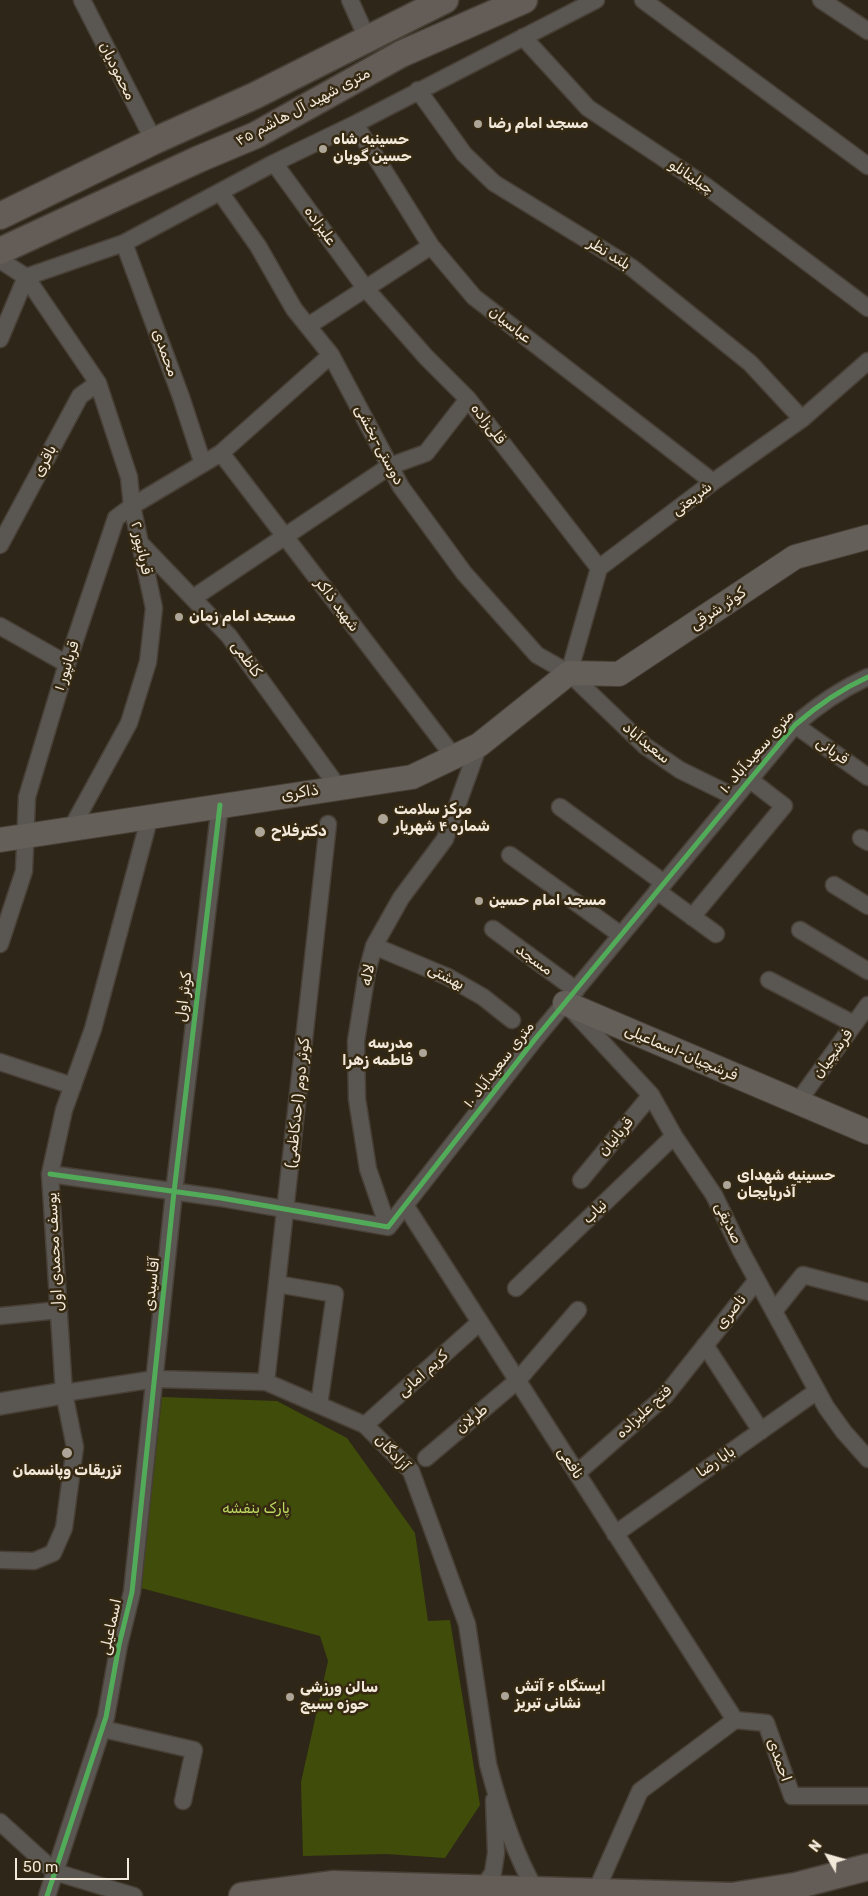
<!DOCTYPE html>
<meta charset="utf-8">
<style>
body{margin:0}
#map{position:relative;width:868px;height:1896px;overflow:hidden;background:#2e2619;font-family:Rubik,sans-serif}
canvas{display:block}
.north{position:absolute;left:803px;top:1831px;width:50px;height:50px;-webkit-text-stroke:4px #362911;paint-order:stroke;rotate:308deg;font-size:14px;font-weight:700;line-height:20px;text-align:center;color:#f2e9db}
.north::after{content:'';display:block;margin:auto;width:18px;height:22px;background:#f2e9db;clip-path:polygon(50% 0,100% 100%,50% 72%,0 100%)}
.scale{position:absolute;left:15px;top:1858px;width:114px;height:22px;box-sizing:border-box;border:2px solid #f2e9db;border-top:0;padding-left:6px;font-size:15px;line-height:18px;white-space:nowrap;color:#f2e9db;-webkit-text-stroke:4px #362911;paint-order:stroke}
</style>
<div id="map">
<canvas width="868" height="1896"></canvas>
<div class="north">N</div>
<div class="scale">50 m</div>
</div>
<script>
const ctx = document.querySelector('canvas').getContext('2d');
ctx.lineJoin = 'round';
function fillPath(path, color) { ctx.fillStyle = color; ctx.fill(path, 'evenodd'); }
function stroke(path, color, width, dash) { ctx.strokeStyle = color; ctx.lineWidth = width; ctx.lineCap = dash ? 'butt' : 'round'; ctx.setLineDash(dash || []); ctx.stroke(path); }
function write(font, color, halo, rows, align = 'center') {
  ctx.font = font + ' Rubik,Cairo,sans-serif'; ctx.lineWidth = 5; ctx.setLineDash([]); ctx.textBaseline = 'middle'; ctx.strokeStyle = halo; ctx.fillStyle = color; for (const [text, x, y, turn = 0] of rows) {
    ctx.save(); ctx.translate(x, y); ctx.rotate((+turn || 0) * Math.PI / 180); ctx.textAlign = isNaN(turn) ? turn : align; if (halo) ctx.strokeText(text, 0, 0); ctx.fillText(text, 0, 0); ctx.restore();
  }
}
const green = new Path2D(`
 M 162,1397 L 277,1401 L 347,1438 L 415,1533 L 428,1621 L 450,1620 L 480,1805 L 445,1858 L 386,1854 L 303,1856 L 301,1782 L 328,1661 L 320,1636 L 141,1588 Z`);
const minor = new Path2D(`
 M 82,0 L 154,141
 M 350,0 L 367,38
 M 643,0 L 868,166
 M 821,0 L 868,31
 M 523,37 L 588,108 L 707,187 L 868,308
 M 418,90 L 464,154 L 494,183 L 631,267 L 750,363 L 802,419
 M 355,124 L 431,246 L 474,297 L 713,482
 M 274,163 L 366,289 L 426,357 L 468,399 L 599,568
 M 220,192 L 258,246 L 294,309 L 331,355 L 401,487 L 464,573 L 537,655 L 569,673 L 645,746 L 680,770 L 735,797
 M 124,243 L 181,397 L 203,464
 M 0,260 L 26,277 L 98,383 L 129,477 L 132,506 L 154,608 L 148,662 L 129,723 L 71,829
 M 26,277 L 124,243 L 274,163 L 355,124 L 596,0
 M 308,326 L 431,246
 M 0,339 L 26,277
 M 221,453 L 454,757
 M 140,543 L 229,636 L 338,787
 M 0,545 L 80,396 L 98,383
 M 193,598 L 390,466 L 426,453 L 468,399
 M 0,626 L 67,664
 M 569,673 L 599,568 L 713,482 L 802,419 L 868,361
 M 795,725 L 868,777
 M 560,807 L 664,883
 M 861,838 L 868,842
 M 510,855 L 621,935
 M 834,885 L 868,906
 M 657,891 L 716,934
 M 692,917 L 784,806 L 749,779
 M 493,929 L 576,990
 M 800,930 L 868,971
 M 0,944 L 24,871 L 27,797 L 67,664 L 116,518 L 132,506 L 221,453 L 331,355
 M 374,946 L 448,977 L 483,997 L 512,1020
 M 769,980 L 854,1024
 M 572,1010 L 651,1095 L 674,1136 L 714,1195 L 741,1251 L 826,1407 L 844,1432 L 868,1459
 M 0,1062 L 73,1086
 M 797,1103 L 868,1005
 M 50,1174 L 221,1198 L 388,1227 L 535,1039 L 795,725 C 818,705 839,690 868,677
 M 581,1180 L 651,1095
 M 405,1205 L 735,1720
 M 388,1227 L 368,1169 L 357,1099 L 356,1041 L 367,972 L 374,946 L 401,898 L 445,839 L 479,745
 M 277,1284 L 335,1294 L 319,1405
 M 516,1288 L 674,1136
 M 774,1311 L 803,1275 L 868,1292
 M 0,1316 L 59,1310
 M 705,1345 L 761,1431
 M 266,1382 L 328,824
 M 64,1393 L 155,1379 L 266,1382 L 365,1425 L 411,1471 L 467,1624 L 488,1764 C 499,1806 513,1851 535,1889
 M 365,1425 L 480,1322
 M 426,1458 L 518,1380 L 578,1310
 M 577,1473 L 665,1396 L 757,1280
 M 615,1534 L 817,1391
 M 0,1560 L 34,1561 L 53,1553 L 64,1528 L 75,1447 L 64,1393 L 50,1174 L 64,1110 L 93,1029 L 150,816
 M 103,1729 L 194,1750 L 183,1801
 M 0,1822 L 55,1872 L 134,1896
 M 596,1891 L 640,1791 L 735,1720 L 766,1723 L 792,1796 L 868,1796
 M 478,1893 L 493,1873 L 496,1853 L 494,1800
 M 47,1896 L 106,1717 L 119,1645 L 132,1592 L 174,1192 L 220,805`);
const tertiary = new Path2D(`
 M 0,1404 L 64,1393`);
const secondary = new Path2D(`
 M 0,840 L 412,777 L 479,745 L 569,673 L 619,674 L 795,557 L 868,537
 M 565,1003 L 868,1132`);
const primary = new Path2D(`
 M 0,216 L 154,141 L 254,96 L 445,0
 M 0,251 L 199,159 L 256,135 L 401,54 L 524,0
 M 242,1896 L 334,1884 L 732,1896 L 795,1886 L 868,1867`);
const cycleway = new Path2D(`
 M 50,1174 L 221,1198 L 388,1227 L 535,1039 L 795,725 C 818,705 839,690 868,677
 M 47,1896 L 106,1717 L 119,1645 L 132,1592 L 174,1192 L 220,805`);
const markers = [
 [478,124,5,"#ada597"],
 [323,149,5,"#ada597"],
 [179,617,5,"#ada597"],
 [383,819,6,"#ada597"],
 [260,832,6,"#ada597"],
 [479,901,5,"#ada597"],
 [423,1053,5,"#ada597"],
 [727,1185,5,"#ada597"],
 [67,1453,6,"#ada597"],
 [505,1696,5,"#ada597"],
 [290,1697,5,"#ada597"]
];
const streetNames = [
 ["محمودیان",117,71,63],
 ["۴۵ متری شهید آل هاشم",303,107,-28],
 ["چیلینانلو",691,177,34],
 ["علیزاده",320,226,54],
 ["بلند نظر",609,254,32],
 ["عباسیان",510,325,38],
 ["محمدی",165,353,70],
 ["قلی‌زاده",488,424,52],
 ["دوستی-بخشی",379,445,62],
 ["باقری",45,461,-62],
 ["شریعتی",692,499,-37],
 ["قربانپور ۲",141,548,78],
 ["شهید ذاکر",337,605,53],
 ["کوثر شرقی",718,609,-34],
 ["کاظمی",246,659,54],
 ["قربانپور ۱",67,666,-72],
 ["سعیدآباد",646,743,39],
 ["قربانی",832,751,35],
 ["۱۰ متری سعیدآباد",757,752,-49],
 ["ذاکری",300,793,-9],
 ["مسجد",534,960,36],
 ["لاله",368,975,-79],
 ["بهشتی",446,977,27],
 ["کوثر اول",184,997,-83],
 ["فرشچیان-اسماعیلی",681,1053,23],
 ["فرشچیان",833,1054,-54],
 ["۱۰ متری سعیدآباد",499,1065,-52],
 ["کوثر دوم (احدکاظمی)",298,1103,-84],
 ["قربانیان",616,1137,-50],
 ["نیاب",595,1212,-44],
 ["صدیقی",728,1223,64],
 ["یوسف محمدی اول",55,1252,-93],
 ["آقاسیدی",152,1284,-84],
 ["ناصری",731,1312,-51],
 ["کریم امانی",423,1374,-42],
 ["فتح علیزاده",644,1412,-43],
 ["طرلان",472,1419,-40],
 ["آزادگان",392,1453,47],
 ["بابا رضا",716,1462,-35],
 ["نافعی",570,1463,57],
 ["اسماعیلی",111,1627,-78],
 ["احمدی",779,1760,70]
];
const poiNames = [
 ["مسجد امام رضا",488,124],
 ["حسینیه شاه",333,140],
 ["حسین گویان",333,157],
 ["مسجد امام زمان",189,617],
 ["مرکز سلامت",394,810],
 ["شماره ۴ شهریار",394,827],
 ["دکترفلاح",271,832],
 ["مسجد امام حسین",489,901],
 ["مدرسه",413,1044,"right"],
 ["فاطمه زهرا",413,1061,"right"],
 ["حسینیه شهدای",737,1176],
 ["آذربایجان",737,1193],
 ["تزریقات وپانسمان",67,1471,"center"],
 ["ایستگاه ۶ آتش",515,1687],
 ["نشانی تبریز",515,1704],
 ["سالن ورزشی",300,1688],
 ["حوزه بسیج",300,1705]
];
const parkNames = [
 ["پارک بنفشه",256,1509]
];
fillPath(green, '#404c09');
stroke(minor, '#484036', 19);
stroke(tertiary, '#484036', 24);
stroke(secondary, '#484036', 26);
stroke(primary, '#484036', 29);
stroke(minor, '#5a5652', 16);
stroke(tertiary, '#5a5652', 21);
stroke(secondary, '#655f5a', 24);
stroke(primary, '#645c56', 26);
stroke(cycleway, '#51ab58', 5);
for (const [x, y, r, color] of markers) { const dot = new Path2D(); dot.arc(x, y, r, 0, 2 * Math.PI); ctx.fillStyle = color; ctx.fill(dot); stroke(dot, '#362911', 2); }
write('15px', '#f2e9db', '#362911', streetNames);
write('bold 15px', '#f2e9db', '#362911', poiNames, 'left');
write('15px', '#bad860', '#362911', parkNames);
</script>
